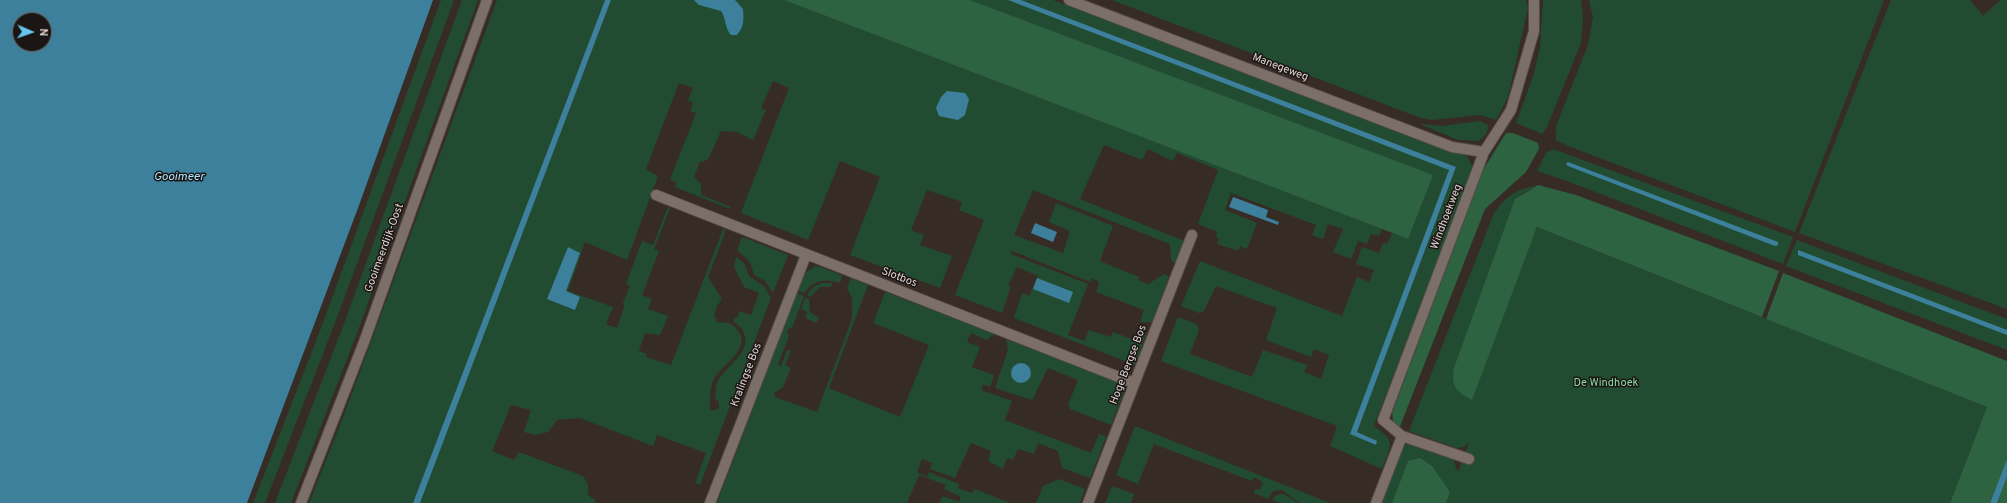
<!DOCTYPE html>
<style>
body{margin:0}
#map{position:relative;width:2007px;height:503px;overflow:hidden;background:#372b26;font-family:Overpass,sans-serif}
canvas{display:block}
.north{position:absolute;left:12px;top:12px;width:40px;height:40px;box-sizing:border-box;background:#1b1513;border:1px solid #68615f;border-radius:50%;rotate:92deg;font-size:11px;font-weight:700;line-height:16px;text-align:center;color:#dcd4d1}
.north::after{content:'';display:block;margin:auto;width:14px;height:18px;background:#66c4ef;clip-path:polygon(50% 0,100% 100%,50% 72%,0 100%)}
</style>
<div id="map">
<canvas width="2007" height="503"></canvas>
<div class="north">N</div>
</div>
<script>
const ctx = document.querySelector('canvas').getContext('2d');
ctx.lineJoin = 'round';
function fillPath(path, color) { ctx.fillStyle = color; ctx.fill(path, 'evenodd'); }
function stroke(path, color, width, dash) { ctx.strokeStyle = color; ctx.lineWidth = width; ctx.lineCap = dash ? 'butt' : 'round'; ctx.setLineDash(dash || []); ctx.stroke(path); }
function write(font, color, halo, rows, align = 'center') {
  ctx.font = font + ' Overpass,sans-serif'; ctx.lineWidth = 3; ctx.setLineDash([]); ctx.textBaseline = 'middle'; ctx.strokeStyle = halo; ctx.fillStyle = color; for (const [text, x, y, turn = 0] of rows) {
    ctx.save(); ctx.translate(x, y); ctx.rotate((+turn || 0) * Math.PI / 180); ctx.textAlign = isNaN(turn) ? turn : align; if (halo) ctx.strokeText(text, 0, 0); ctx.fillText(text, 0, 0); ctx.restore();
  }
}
const green = new Path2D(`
 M 441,0 L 454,0 L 338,315 L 265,503 L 253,503 L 321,328 Z
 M 462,0 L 478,0 L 356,336 L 291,503 L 275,503 L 342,329 Z
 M 497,0 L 605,0 L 413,503 L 309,503 L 344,415 Z
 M 611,0 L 784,0 L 1382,229 L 1379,236 L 1371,234 L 1367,244 L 1358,241 L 1351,259 L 1333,252 L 1343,229 L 1328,224 L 1323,239 L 1312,235 L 1316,225 L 1231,193 L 1225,210 L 1257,223 L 1247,249 L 1240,246 L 1238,251 L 1217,244 L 1219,239 L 1216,237 L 1217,232 L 1198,224 L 1218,170 L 1177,153 L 1173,161 L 1148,149 L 1142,160 L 1104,145 L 1080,199 L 1184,241 L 1175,264 L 1171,260 L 1170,244 L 1033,190 L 1014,235 L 1063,253 L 1070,231 L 1049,222 L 1056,203 L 1113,226 L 1100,261 L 1139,277 L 1138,280 L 1148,284 L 1164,274 L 1169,276 L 1152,322 L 1140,322 L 1144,310 L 1096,292 L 1099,282 L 1092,278 L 1090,282 L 1012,251 L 1011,254 L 1088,284 L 1068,335 L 1084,341 L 1089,330 L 1111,337 L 1113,332 L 1135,340 L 1139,331 L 1146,334 L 1135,365 L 1014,318 L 1022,293 L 1029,296 L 1038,276 L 1017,267 L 1008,285 L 1011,286 L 1002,313 L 955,295 L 984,220 L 959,210 L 962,202 L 927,190 L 911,230 L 924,235 L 920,245 L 952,256 L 940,288 L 850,255 L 880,177 L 840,161 L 808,240 L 741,213 L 789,88 L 773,81 L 761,108 L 766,110 L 753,140 L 737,132 L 721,131 L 709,158 L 703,162 L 700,161 L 694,177 L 701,184 L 701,195 L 731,207 L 730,209 L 675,187 L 676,182 L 670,180 L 696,113 L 690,111 L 693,103 L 688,100 L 693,88 L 679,83 L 646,169 L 658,176 L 627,260 L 585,242 L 568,291 L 613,307 L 606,324 L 617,328 L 624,307 L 623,303 L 630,286 L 626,284 L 642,241 L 653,245 L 668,207 L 670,208 L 654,249 L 659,251 L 642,295 L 652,299 L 648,309 L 668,316 L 660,335 L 645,333 L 639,351 L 647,354 L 646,357 L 671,365 L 723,229 L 726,230 L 708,277 L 722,299 L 717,306 L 714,315 L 717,322 C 721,323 726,322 729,323 C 732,324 737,329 739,332 C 751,351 718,367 713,381 C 711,386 709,405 710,409 L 714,411 L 719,408 L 719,402 L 715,399 C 716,394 715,388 717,383 C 723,367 756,352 742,329 C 739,325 735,324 733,320 L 738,316 L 739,311 L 751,315 L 759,293 L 744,287 L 734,267 L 736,257 L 744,263 L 749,276 L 764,286 L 771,298 L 700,485 L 695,483 L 706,453 L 657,435 L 653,446 L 580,418 L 557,420 L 548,432 L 535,435 L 524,432 L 531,410 L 511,405 L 492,451 L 514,460 L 519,452 L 583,476 L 588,484 L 588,495 L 595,500 L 595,503 L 420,503 Z
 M 970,0 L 1008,0 L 1448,168 L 1449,174 L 1351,434 L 1376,445 L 1377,441 L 1357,432 L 1456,167 L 1021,0 L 1053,0 L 1467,156 L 1473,168 L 1374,426 C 1397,442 1391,445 1382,469 L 1330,446 L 1337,426 L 1161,361 L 1178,317 L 1196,324 L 1199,330 L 1190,354 L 1252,377 L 1263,350 L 1307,365 L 1304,372 L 1321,379 L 1329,355 L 1314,349 L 1311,357 L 1266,340 L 1277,308 L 1216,286 L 1204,311 L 1199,313 L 1181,306 L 1200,261 L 1342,316 L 1357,277 L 1369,282 L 1374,270 L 1356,264 L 1362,247 L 1379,253 L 1383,243 L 1387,244 L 1392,233 L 1408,239 Z
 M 1112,0 L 1526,0 L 1528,8 L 1508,97 L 1496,120 L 1480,115 L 1432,120 L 1418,117 Z
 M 1543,0 L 1581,0 L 1583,18 L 1581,43 L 1547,127 L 1542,134 L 1516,123 L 1534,74 L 1540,47 Z
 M 1589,0 L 1884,0 L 1795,232 L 1568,146 L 1556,140 L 1556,126 L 1588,45 L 1593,17 Z
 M 1891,0 L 1970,0 L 1983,16 L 2000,0 L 2007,0 L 2007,309 L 1799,233 Z
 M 1480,121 L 1488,125 L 1487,133 L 1479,141 L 1458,140 L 1420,124 L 1441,126 Z
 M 1553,149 L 1793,237 L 1783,264 L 1567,181 L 1537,171 L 1546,153 Z
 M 1538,185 L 1521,194 L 1471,400 L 1537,227 L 1987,407 L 1950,503 L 1446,503 L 1450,492 L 1408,461 L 1392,503 L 1380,503 L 1400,451 L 1407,444 L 1416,443 L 1452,457 L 1458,472 L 1469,442 L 1464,447 L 1457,448 L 1409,431 L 1494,213 C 1509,193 1515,191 1538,185 Z
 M 742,237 L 788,255 L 773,293 L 765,281 L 754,275 L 750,262 L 737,250 Z
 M 1797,240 L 2007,319 L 2007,350 L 1786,266 Z
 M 815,266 L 821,267 L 843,276 L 839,283 C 825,278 813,280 804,293 L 798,291 L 805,273 Z
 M 851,278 L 868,285 L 829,388 L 900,417 L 929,345 L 873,323 L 885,292 L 995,334 L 986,340 L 971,333 L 967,342 L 980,347 L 972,367 L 994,375 L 990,387 L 983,384 L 981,390 L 1012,401 L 1005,420 L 1091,453 L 1099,434 L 1106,437 L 1090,478 L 1062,468 L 1058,451 L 1038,443 L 1034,454 L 1018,449 L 1013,460 L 1007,458 L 1003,469 L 988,461 L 991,451 L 971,443 L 955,478 L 930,469 L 932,463 L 922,459 L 917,472 L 927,477 L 929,472 L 959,484 L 958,488 L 972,493 L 975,489 L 1010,503 L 941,503 L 939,502 L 943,496 L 959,502 L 961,497 L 944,489 L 946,485 L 919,475 L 907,503 L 717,503 L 797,293 L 804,296 L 792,328 L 789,328 L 787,333 L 789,336 L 778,364 L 781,366 L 787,350 L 791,351 L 785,365 L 791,368 L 783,387 L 774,393 L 775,397 L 817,412 L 852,319 L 852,298 L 847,288 Z
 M 821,283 L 832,283 L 831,287 L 820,287 L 810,297 L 807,295 L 812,288 Z
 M 805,298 L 809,299 L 810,312 L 819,318 L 816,323 L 805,318 L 807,312 L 801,309 Z
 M 1006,339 L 1120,382 L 1123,394 L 1111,425 L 1070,409 L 1068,405 L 1078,380 L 1048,368 L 1032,400 L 995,388 L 1008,350 Z
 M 1135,426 L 1330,503 L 1300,503 L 1282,490 L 1273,491 L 1268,499 L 1254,493 L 1255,489 L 1260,490 L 1263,482 L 1254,477 L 1252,481 L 1154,444 L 1138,484 L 1116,475 Z
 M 1059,479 L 1085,489 L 1080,503 L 1036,503 L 1043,486 Z
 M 1112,486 L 1134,494 L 1131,503 L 1105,503 Z
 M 1280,494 L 1284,494 L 1298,503 L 1279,503 L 1272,500 L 1275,496 Z`);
const forest = new Path2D(`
 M 784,0 L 970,0 L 1433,175 L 1408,239 Z
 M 1506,133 L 1513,133 L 1538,143 L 1539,149 L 1526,172 L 1485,209 L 1399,429 L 1393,421 L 1392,413 L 1483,170 Z
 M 1538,185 L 1576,195 L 1779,271 L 1762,317 L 1537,227 L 1472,400 C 1456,391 1451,387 1454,368 L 1515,199 Z
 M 1783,273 L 2007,361 L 2007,459 L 1990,503 L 1950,503 L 1987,407 L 1766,319 Z
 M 1420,458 L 1432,466 L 1450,492 L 1446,503 L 1392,503 L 1408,461 Z
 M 2007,477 L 2007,503 L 1997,503 Z`);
const water = new Path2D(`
 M 0,0 L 433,0 L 358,208 L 247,503 L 0,503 ZM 20,20 L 44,20 L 44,44 L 20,44 Z
 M 605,0 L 611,0 L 420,503 L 413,503 Z
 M 694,0 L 735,0 L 743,9 C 744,20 744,27 737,35 L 731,35 C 725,29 726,18 721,11 L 699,5 Z
 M 1008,0 L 1021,0 L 1456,167 L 1357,432 L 1377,441 L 1376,445 L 1350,434 L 1449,170 Z
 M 947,91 L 965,93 L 969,99 L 965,115 L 958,120 L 939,116 L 936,108 L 941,97 Z
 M 1568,162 L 1778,242 L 1778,245 L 1775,246 L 1568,166 L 1566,164 Z
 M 1233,197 L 1268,210 L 1266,217 L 1279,222 L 1278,225 L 1229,207 Z
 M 1035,223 L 1057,232 L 1053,242 L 1031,233 Z
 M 568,247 L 580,253 L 566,291 L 580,297 L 575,310 L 547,299 Z
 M 1798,250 L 2007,330 L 2007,335 L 1798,255 Z
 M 1037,278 L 1073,292 L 1069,303 L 1033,289 Z
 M1011 373a10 10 0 1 1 20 0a10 10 0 1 1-20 0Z
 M 2007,459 L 2007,477 L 1997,503 L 1990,503 Z`);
const minor = new Path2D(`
 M 1069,0 L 1452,147 L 1484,152
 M 656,195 L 1134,383
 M 1469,459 L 1402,436 L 1383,420 L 1484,152 L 1511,110 L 1534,31 L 1534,0
 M 301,503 L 364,342 L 487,0
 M 710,503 L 806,255
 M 1088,503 L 1192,235
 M 1376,503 L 1402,436`);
const streetNames = [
 ["Manegeweg",1280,68,21],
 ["Windhoekweg",1447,217,-69],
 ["Gooimeerdijk-Oost",385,248,-70],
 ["Slotbos",899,278,21],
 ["Hoge Bergse Bos",1129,365,-69],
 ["Kralingse Bos",747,375,-69]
];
const parkNames = [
 ["De Windhoek",1606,384]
];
const waterNames = [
 ["Gooimeer",179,178]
];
fillPath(green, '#224c31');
fillPath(forest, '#2d6340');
fillPath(water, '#3c809c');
stroke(minor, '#534a45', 12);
stroke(minor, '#7c6e68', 10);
write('11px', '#dcd4d1', '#1b1513', streetNames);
write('11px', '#8cdda5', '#1b1513', parkNames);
write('italic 12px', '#abe2fc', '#1b1513', waterNames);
</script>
